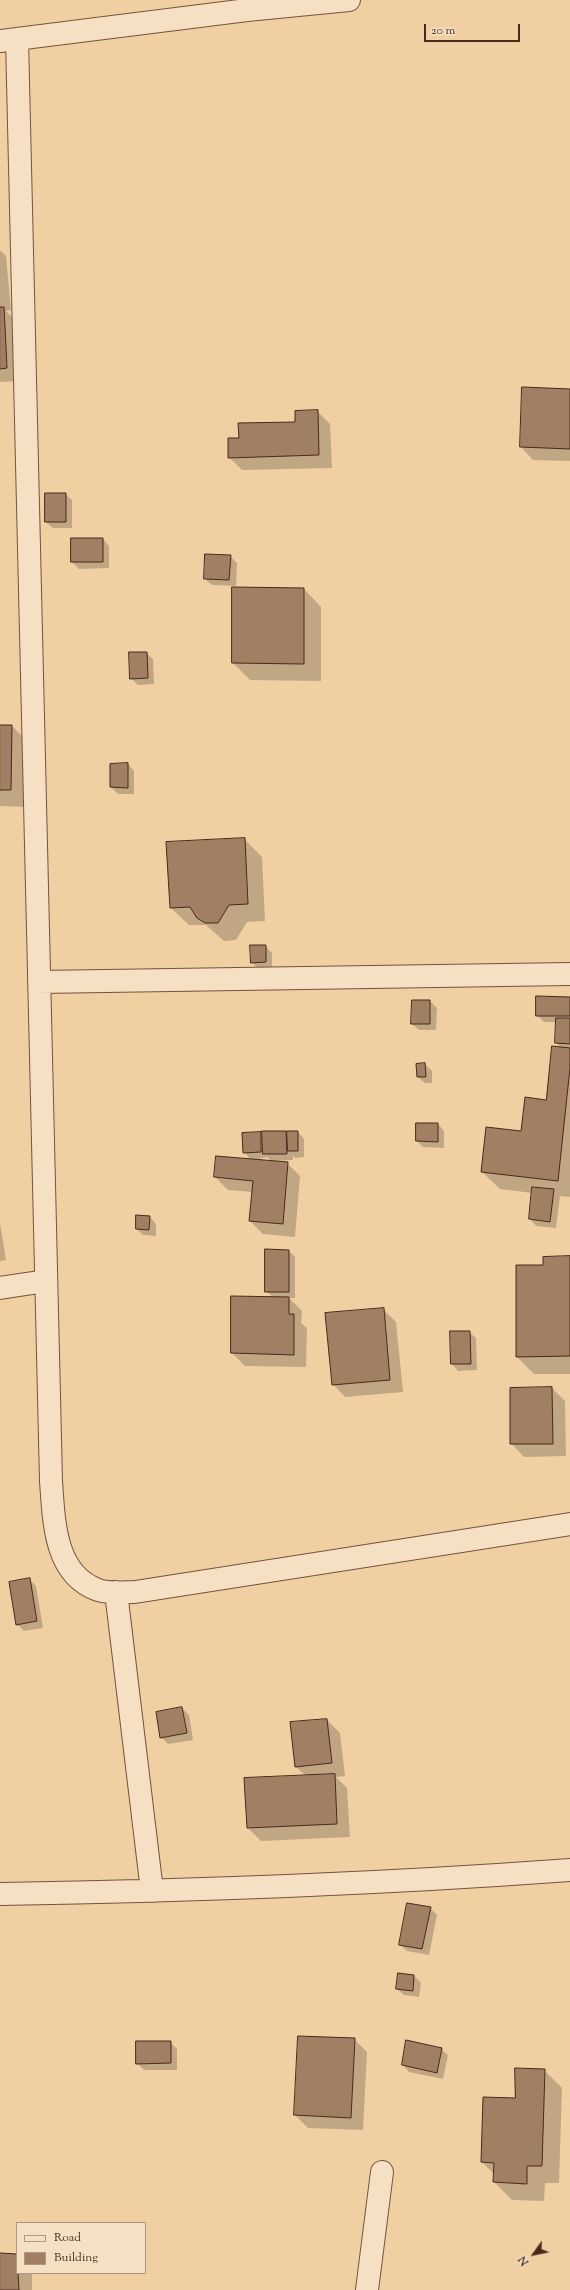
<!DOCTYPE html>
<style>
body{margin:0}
#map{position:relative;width:570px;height:2290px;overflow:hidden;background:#f0d0a3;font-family:"Sorts Mill Goudy",serif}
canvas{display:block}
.legend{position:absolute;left:16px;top:2222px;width:130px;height:52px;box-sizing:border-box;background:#f5e0c3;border:1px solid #b19680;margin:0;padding:5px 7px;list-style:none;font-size:12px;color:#4a281c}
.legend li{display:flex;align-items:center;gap:8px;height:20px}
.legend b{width:20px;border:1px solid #b19680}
.north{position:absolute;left:514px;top:2234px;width:40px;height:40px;-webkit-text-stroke:3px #f5e0c3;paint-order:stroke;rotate:237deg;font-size:11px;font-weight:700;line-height:16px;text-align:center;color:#4a281c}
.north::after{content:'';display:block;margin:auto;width:14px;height:18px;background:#4a281c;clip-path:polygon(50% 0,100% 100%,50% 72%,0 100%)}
.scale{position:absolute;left:424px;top:24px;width:96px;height:18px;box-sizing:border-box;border:2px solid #4a281c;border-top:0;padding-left:5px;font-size:12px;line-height:14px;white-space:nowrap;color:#4a281c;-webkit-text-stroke:3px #f5e0c3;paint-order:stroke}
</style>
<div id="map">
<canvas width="570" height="2290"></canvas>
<ul class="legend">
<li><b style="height:5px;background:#f5e0c3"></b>Road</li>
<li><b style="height:11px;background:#a07f62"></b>Building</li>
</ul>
<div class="north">N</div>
<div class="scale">20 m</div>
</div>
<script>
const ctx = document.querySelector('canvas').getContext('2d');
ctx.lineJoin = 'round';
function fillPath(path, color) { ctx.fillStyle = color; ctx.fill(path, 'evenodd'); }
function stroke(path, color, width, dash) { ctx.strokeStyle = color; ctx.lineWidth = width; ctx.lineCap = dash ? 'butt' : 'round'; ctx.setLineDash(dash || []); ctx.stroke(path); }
const shadow = new Path2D(`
 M 0,250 L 6,256 L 11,310 L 6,311 L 16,321 L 20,381 L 0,382 Z
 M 570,390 L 570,461 L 533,460 L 521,447 Z
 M 317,411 L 330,424 L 332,468 L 242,470 L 229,457 L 240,439 L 296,422 Z
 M 65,494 L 72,500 L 72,528 L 53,528 L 46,522 Z
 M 72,539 L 103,539 L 109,546 L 109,568 L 79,569 L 72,562 Z
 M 230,556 L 237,563 L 236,586 L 212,585 L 205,579 Z
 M 304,589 L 321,607 L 321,681 L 250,680 L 233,663 Z
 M 146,653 L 153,659 L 154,684 L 138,685 L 131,678 Z
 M 0,726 L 12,726 L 30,744 L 28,807 L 0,806 Z
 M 128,764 L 134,771 L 134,794 L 118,794 L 111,787 Z
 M 244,839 L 262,857 L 265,921 L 247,922 L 236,940 L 224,941 L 206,925 L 189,925 L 171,908 Z
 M 265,946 L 272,953 L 272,968 L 258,969 L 252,962 Z
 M 570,998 L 570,1197 L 560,1196 L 556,1228 L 536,1226 L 530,1219 L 532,1193 L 500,1189 L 482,1172 L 522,1132 L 547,1101 L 561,1048 L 556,1043 L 557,1022 L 544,1022 L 537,1015 Z
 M 430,1001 L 437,1008 L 436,1030 L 419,1030 L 412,1024 Z
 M 425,1064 L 432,1071 L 432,1083 L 425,1083 L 418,1077 Z
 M 438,1124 L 444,1131 L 444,1148 L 423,1147 L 417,1141 Z
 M 286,1132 L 288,1134 L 298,1132 L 304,1139 L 304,1157 L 295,1158 L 293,1155 L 293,1160 L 271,1161 L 267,1157 L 255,1160 L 287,1163 L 300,1176 L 295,1237 L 263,1234 L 250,1221 L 253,1192 L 228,1190 L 215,1177 L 251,1160 L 244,1152 L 260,1133 L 263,1136 Z
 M 150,1217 L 156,1224 L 156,1236 L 143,1235 L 137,1229 Z
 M 0,1223 L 6,1260 L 0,1261 Z
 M 289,1251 L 295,1257 L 295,1298 L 289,1298 L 302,1311 L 301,1323 L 307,1328 L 306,1367 L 245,1366 L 232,1353 L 273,1297 L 266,1291 Z
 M 570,1257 L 570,1374 L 534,1374 L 517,1357 L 544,1266 Z
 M 383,1309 L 396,1322 L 403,1392 L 345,1397 L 333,1384 Z
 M 469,1332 L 476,1338 L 477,1370 L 458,1371 L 452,1364 Z
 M 552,1388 L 565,1401 L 566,1456 L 524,1457 L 512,1444 Z
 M 29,1579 L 36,1586 L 43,1628 L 24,1631 L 17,1624 Z
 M 182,1708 L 189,1715 L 193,1740 L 168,1744 L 161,1737 Z
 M 327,1720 L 340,1733 L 345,1776 L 336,1777 L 347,1788 L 350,1837 L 261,1841 L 248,1828 L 306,1776 L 296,1767 Z
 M 430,1908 L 437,1915 L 429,1955 L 407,1951 L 400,1945 Z
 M 414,1976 L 421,1983 L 419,1997 L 404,1995 L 397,1989 Z
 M 354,2039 L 367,2052 L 363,2130 L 308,2128 L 295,2115 Z
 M 170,2042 L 177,2049 L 177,2070 L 144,2070 L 137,2063 Z
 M 441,2049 L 448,2055 L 443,2079 L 409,2072 L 403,2065 Z
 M 544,2070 L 562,2088 L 559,2183 L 545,2183 L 544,2201 L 512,2200 L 494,2182 L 494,2174 L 482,2162 L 516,2099 Z
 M 0,2254 L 17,2273 L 32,2273 L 32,2290 L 0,2290 Z`);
const building = new Path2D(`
 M 0,307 L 4,307 L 7,368 L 0,369 Z
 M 522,387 L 570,389 L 570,449 L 520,447 Z
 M 318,410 L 319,455 L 228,458 L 228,438 L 239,438 L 238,423 L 295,422 L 295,411 Z
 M 45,493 L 66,493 L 66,522 L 45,522 Z
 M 71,538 L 103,538 L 103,562 L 71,562 Z
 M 205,554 L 231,555 L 229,580 L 204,579 Z
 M 232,587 L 304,588 L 304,664 L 232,663 Z
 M 129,652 L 147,652 L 148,678 L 130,679 Z
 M 0,725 L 12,725 L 11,790 L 0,790 Z
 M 128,763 L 128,788 L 110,787 L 110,764 Z
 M 245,838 L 248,904 L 229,905 L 218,923 L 205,923 L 197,918 L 190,907 L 170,908 L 166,842 Z
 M 250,945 L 266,945 L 266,962 L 251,963 Z
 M 536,996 L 570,997 L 570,1016 L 536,1016 Z
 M 412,1000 L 430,1000 L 430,1024 L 411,1024 Z
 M 556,1018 L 570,1018 L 570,1044 L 555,1043 Z
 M 552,1046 L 570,1048 L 570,1068 L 558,1181 L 481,1172 L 486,1127 L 521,1131 L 525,1097 L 546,1100 Z
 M 425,1063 L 426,1077 L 417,1077 L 416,1064 Z
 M 416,1123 L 438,1123 L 438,1142 L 416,1141 Z
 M 262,1131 L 286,1131 L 287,1154 L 263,1154 Z
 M 287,1131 L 298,1131 L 298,1151 L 288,1151 Z
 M 261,1132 L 261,1152 L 243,1153 L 242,1133 Z
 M 216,1156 L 288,1162 L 283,1224 L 249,1221 L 253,1181 L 214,1177 Z
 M 532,1187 L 554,1189 L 550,1222 L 529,1219 Z
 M 136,1215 L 150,1216 L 149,1230 L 136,1229 Z
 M 265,1249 L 289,1250 L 289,1292 L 265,1292 Z
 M 570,1256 L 570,1356 L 516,1357 L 516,1265 L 543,1265 L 543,1257 Z
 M 231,1296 L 289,1297 L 289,1314 L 294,1314 L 294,1355 L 231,1353 Z
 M 384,1308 L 390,1380 L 332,1385 L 325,1313 Z
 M 450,1331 L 470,1331 L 471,1364 L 451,1364 Z
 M 552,1387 L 553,1444 L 510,1444 L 510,1388 Z
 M 30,1578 L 37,1621 L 16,1625 L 9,1582 Z
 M 182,1707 L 187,1733 L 160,1738 L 156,1712 Z
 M 327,1719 L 332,1763 L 295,1767 L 290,1722 Z
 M 335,1774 L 337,1824 L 247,1828 L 244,1778 Z
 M 407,1903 L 431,1907 L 422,1949 L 399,1945 Z
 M 398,1973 L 414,1975 L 413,1991 L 396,1989 Z
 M 298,2036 L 355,2038 L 351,2118 L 294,2115 Z
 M 406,2040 L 442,2048 L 437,2073 L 402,2065 Z
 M 136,2041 L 171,2041 L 171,2063 L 136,2064 Z
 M 515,2068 L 545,2069 L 542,2166 L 527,2166 L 527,2184 L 493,2182 L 494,2163 L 481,2162 L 483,2097 L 515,2098 Z
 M 0,2253 L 17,2254 L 19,2290 L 0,2290 Z`);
const minor = new Path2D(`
 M 17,39 L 51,1481 C 54,1521 54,1574 98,1590 C 109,1594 124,1592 135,1592 L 570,1524
 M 0,41 L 247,10 L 349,0
 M 39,982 L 570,974
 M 0,1288 L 46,1281
 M 116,1592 L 152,1891
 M 0,1894 C 190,1891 380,1884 570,1870
 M 367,2290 L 382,2172`);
fillPath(shadow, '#0003');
fillPath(building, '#a07f62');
stroke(building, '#4a281c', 1);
stroke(minor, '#74523e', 24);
stroke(minor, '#f5e0c3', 22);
</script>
